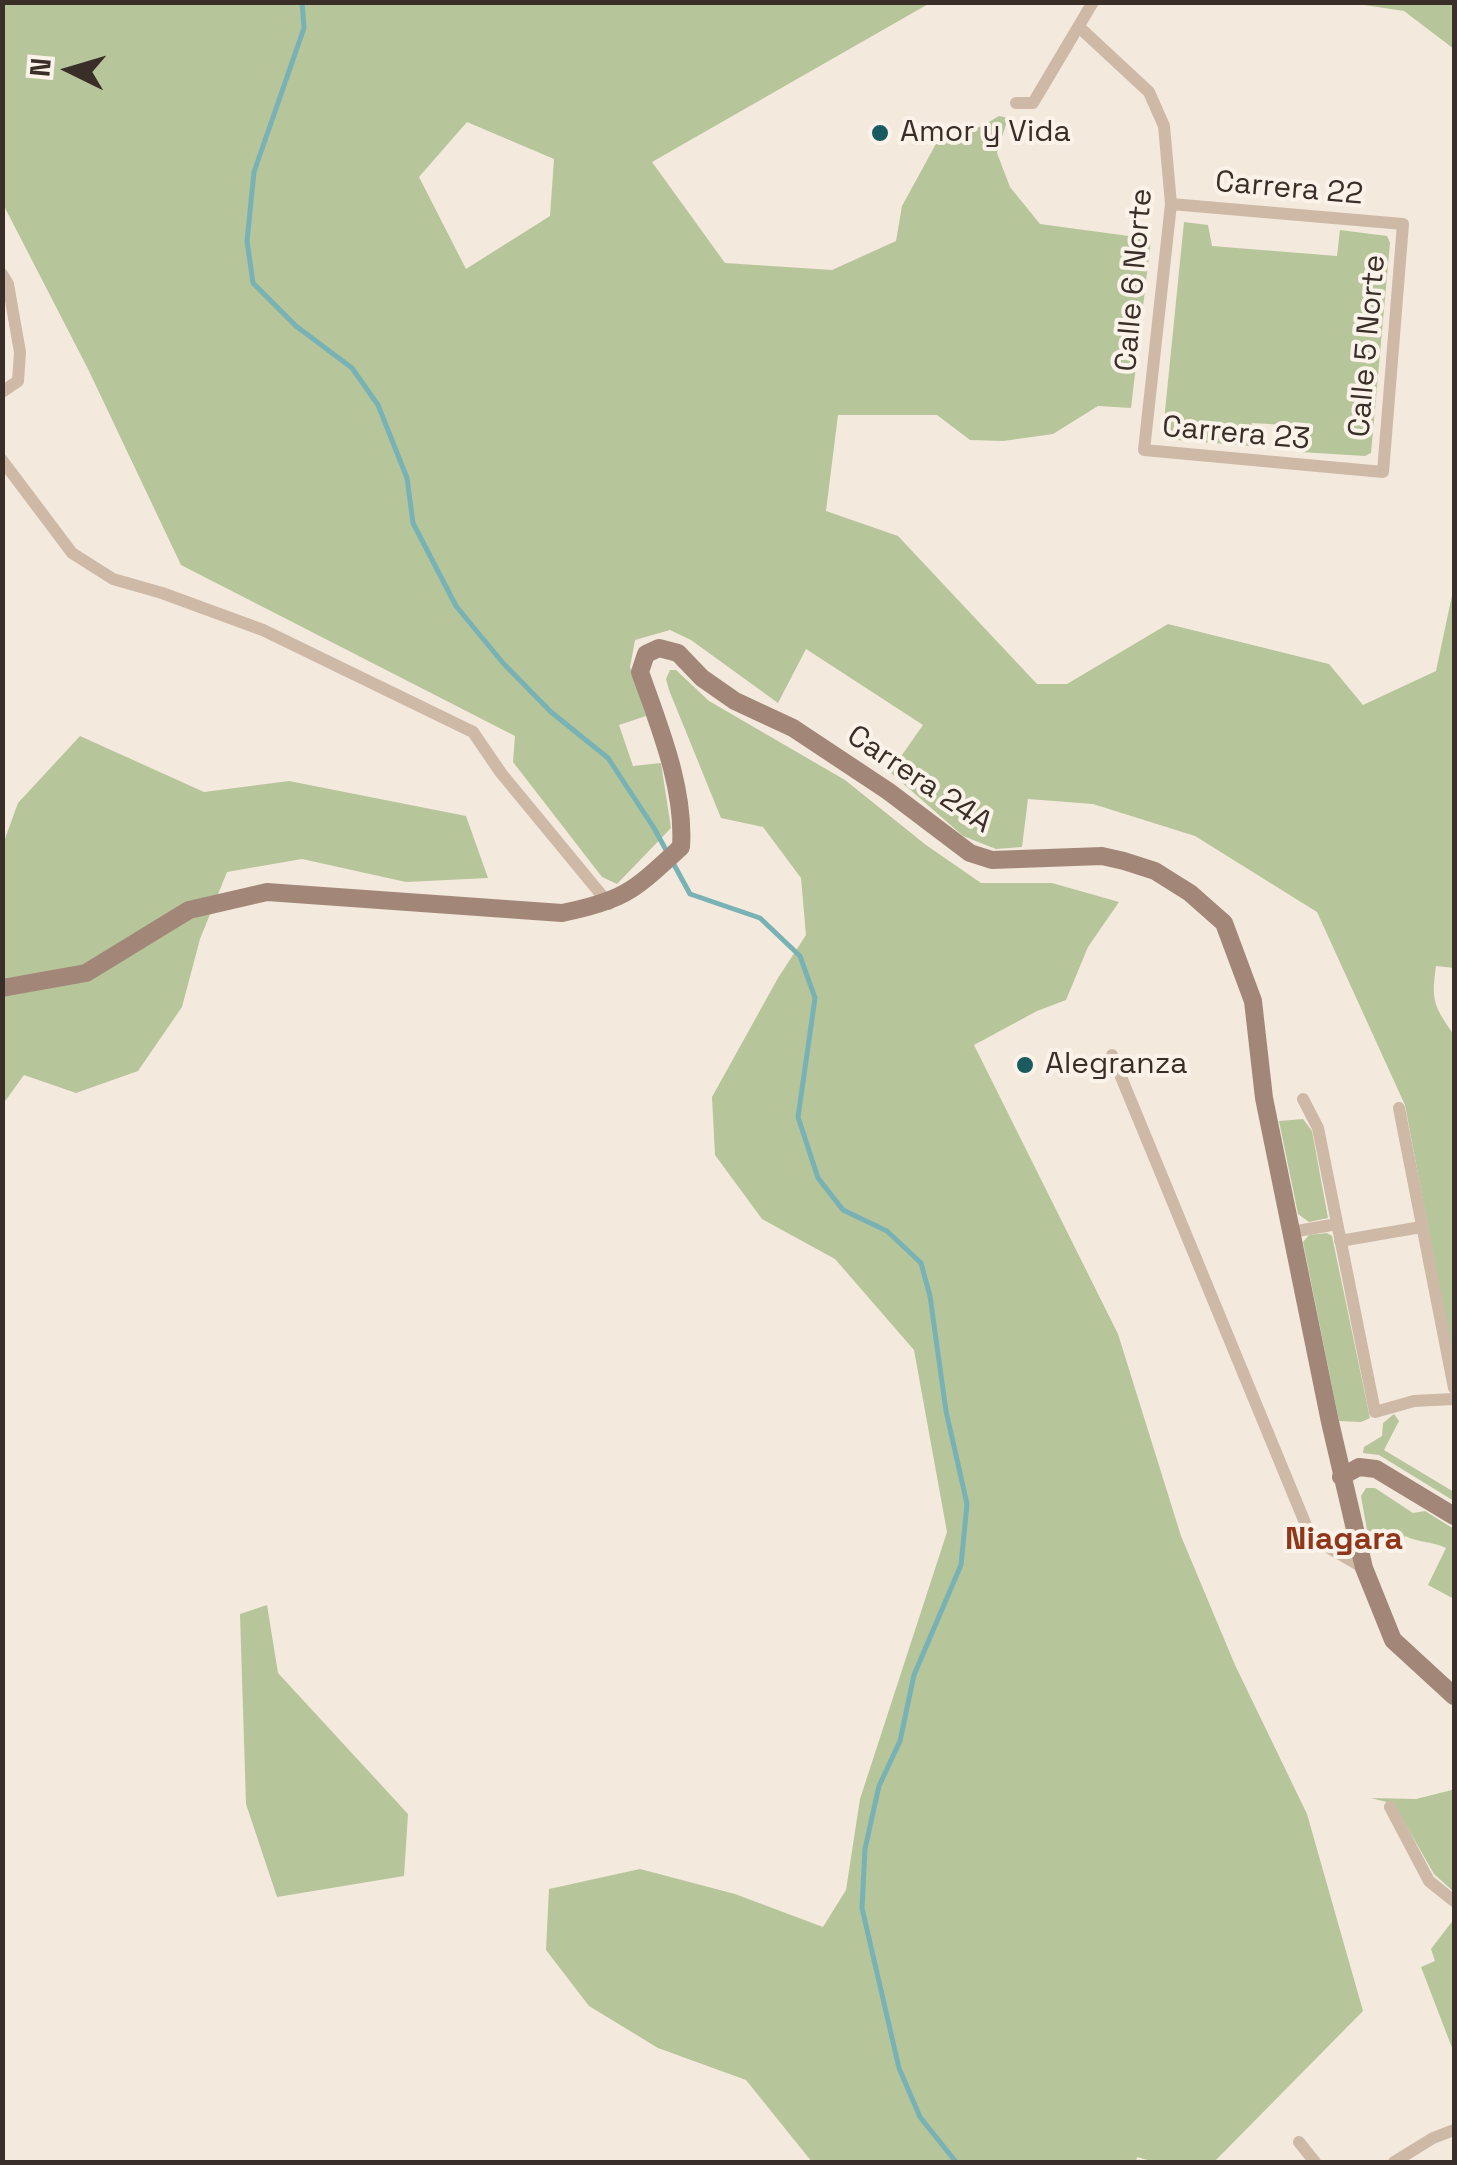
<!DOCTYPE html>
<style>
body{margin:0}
#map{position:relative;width:1457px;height:2165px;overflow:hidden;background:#f4e9dd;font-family:"Space Grotesk",sans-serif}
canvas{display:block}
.frame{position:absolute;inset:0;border:5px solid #3a2e28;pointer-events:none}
.north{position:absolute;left:20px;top:20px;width:100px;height:100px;-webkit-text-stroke:8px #fbf3ea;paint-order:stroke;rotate:275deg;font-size:28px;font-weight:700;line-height:40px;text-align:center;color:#3a2e28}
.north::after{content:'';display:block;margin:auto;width:35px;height:45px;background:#3a2e28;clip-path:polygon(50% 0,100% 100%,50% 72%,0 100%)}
</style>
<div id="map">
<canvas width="1457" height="2165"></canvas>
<div class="frame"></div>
<div class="north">N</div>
</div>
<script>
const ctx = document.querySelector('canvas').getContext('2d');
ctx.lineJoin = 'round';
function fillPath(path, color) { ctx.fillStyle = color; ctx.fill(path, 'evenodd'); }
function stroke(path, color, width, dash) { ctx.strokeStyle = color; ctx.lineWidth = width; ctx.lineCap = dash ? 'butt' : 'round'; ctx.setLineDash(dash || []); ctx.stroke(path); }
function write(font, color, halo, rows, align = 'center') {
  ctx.font = font + ' "Space Grotesk",sans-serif'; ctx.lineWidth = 8; ctx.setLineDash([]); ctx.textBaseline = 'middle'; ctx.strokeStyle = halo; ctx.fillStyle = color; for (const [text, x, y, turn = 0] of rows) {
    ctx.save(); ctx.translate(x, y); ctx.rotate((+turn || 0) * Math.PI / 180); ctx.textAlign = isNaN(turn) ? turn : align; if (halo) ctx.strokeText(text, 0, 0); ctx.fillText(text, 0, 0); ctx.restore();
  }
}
const green = new Path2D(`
 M 3,3 L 930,3 L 652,162 L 725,263 L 832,270 L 896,241 L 902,206 L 937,142 L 982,126 L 999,116 L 1008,118 L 997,153 L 1010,187 L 1040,224 L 1151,239 L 1131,408 L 1098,406 L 1053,434 L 1003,441 L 970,440 L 937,415 L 838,415 L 826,511 L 898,536 L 1037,684 L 1067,684 L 1168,624 L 1329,664 L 1363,705 L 1436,671 L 1454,586 L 1454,968 L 1436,966 C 1431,1001 1434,1006 1454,1035 L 1454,1365 L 1405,1105 L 1317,912 L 1195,836 L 1093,804 L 1028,799 L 1022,847 L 996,849 L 963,836 L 890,772 L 923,725 L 806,649 L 778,703 L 691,640 L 670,630 L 635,640 L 630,667 L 646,716 L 619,725 L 633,766 L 661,763 L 671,828 L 617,884 L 602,877 L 513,762 L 515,736 L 181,565 L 88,369 L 3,204 ZM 467,122 L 554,159 L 550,216 L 466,269 L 419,177 Z
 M 1351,3 L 1454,3 L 1454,49 L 1404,11 Z
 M 1184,222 L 1208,225 L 1212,246 L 1337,256 L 1340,230 L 1387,236 L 1390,243 L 1371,453 L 1365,456 L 1300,452 L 1302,426 L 1252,423 L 1250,446 L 1166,439 L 1163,431 Z
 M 670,670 L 676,670 L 709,701 L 845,780 L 926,845 L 981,883 L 1052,883 L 1119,902 L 1088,947 L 1066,1000 L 1037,1011 L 974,1045 L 1118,1334 L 1181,1536 L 1235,1665 L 1307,1814 L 1363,2011 L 1214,2162 L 1155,2162 L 1137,2157 L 1136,2162 L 812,2162 L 746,2080 L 658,2048 L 589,2006 L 546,1950 L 549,1889 L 640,1869 L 735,1894 L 823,1927 L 846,1890 L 860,1799 L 947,1532 L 914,1350 L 835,1259 L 762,1219 L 715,1155 L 712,1097 L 778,978 L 806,935 L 801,878 L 763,827 L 721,818 L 669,690 L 666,679 Z
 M 80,736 L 204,792 L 289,781 L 466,816 L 488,878 L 406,882 L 302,859 L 227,872 L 200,939 L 182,1007 L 138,1071 L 76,1093 L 24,1075 L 3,1104 L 2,847 L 18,803 Z
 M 1303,1119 L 1312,1131 L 1328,1218 L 1309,1222 L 1298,1214 L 1279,1121 Z
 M 1327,1233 L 1332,1236 L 1370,1418 L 1361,1422 L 1339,1421 L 1303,1242 L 1309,1235 Z
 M 1394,1414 L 1399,1421 L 1384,1450 L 1454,1492 L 1454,1501 L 1379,1455 L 1363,1453 L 1364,1447 L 1382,1436 L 1383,1423 Z
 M 1366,1488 L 1375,1488 L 1413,1513 L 1425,1511 L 1454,1529 L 1454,1599 L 1428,1585 L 1446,1548 C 1432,1541 1419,1543 1405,1536 L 1403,1540 L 1383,1528 L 1374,1541 L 1367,1530 L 1361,1496 Z
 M 267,1605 L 278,1673 L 408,1814 L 404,1876 L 277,1897 L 246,1804 L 240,1614 Z
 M 1452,1790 L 1454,1792 L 1454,1892 L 1434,1874 L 1394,1804 L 1371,1798 L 1416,1799 Z
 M 1454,1919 L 1454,2053 L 1421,1967 L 1435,1961 L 1431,1949 Z`);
const stream = new Path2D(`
 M 302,2 L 304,28 L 254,172 L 247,241 L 253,283 L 296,326 L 352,368 L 378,405 L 407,478 L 413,523 L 456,606 L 503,663 L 551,712 L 608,758 L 654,828 L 690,894 L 760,918 L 800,956 L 815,998 L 798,1117 L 818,1178 L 843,1210 L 887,1231 L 921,1263 L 930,1296 L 946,1411 L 967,1504 L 961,1565 L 914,1675 L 900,1741 L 879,1786 L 865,1849 L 862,1908 L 899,2068 L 920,2117 L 956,2162`);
const street = new Path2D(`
 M 1079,27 L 1149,92 L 1164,126 L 1171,204 L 1144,450 L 1383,472 L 1403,224 L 1171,204
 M 1016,103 L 1033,103 L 1093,2
 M 2,274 L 8,284 L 20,352 L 18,381 L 2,392
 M 2,460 L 72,553 L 113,579 L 162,593 L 263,630 L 473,732 L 501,773 L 609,904
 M 1112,1055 L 1308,1530 L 1321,1543 L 1364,1568
 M 1303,1099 L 1318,1128 L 1375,1412 L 1414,1401 L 1454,1399
 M 1399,1108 L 1454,1388
 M 1292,1232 L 1337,1224
 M 1340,1241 L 1421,1227
 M 1390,1807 L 1429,1881 L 1454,1901
 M 1299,2142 L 1315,2162
 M 1394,2162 L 1433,2138 L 1454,2130`);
const secondary = new Path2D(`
 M 2,988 L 86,973 L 189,910 L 267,892 L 562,913 C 626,900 634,890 681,847 C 685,788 659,726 640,672 L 646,654 L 659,648 L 678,653 L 702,678 L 735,701 L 793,728 L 888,791 L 970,853 L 992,860 L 1102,856 L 1124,861 L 1155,871 L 1190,893 L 1224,923 L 1253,1001 L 1264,1098 L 1330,1422 L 1364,1568 L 1393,1640 L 1454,1696
 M 1341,1477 L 1359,1467 L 1376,1469 L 1454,1516`);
const markers = [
 [880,133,10,"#1a5b5f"],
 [1025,1065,10,"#1a5b5f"]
];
const poiNames = [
 ["Amor y Vida",900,133],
 ["Alegranza",1045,1065]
];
const streetNames = [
 ["Carrera 22",1289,189,5],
 ["Calle 6 Norte",1135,280,-85],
 ["Calle 5 Norte",1368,346,-85],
 ["Carrera 23",1236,434,5],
 ["Carrera 24A",919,780,34]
];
const neighbourhoodNames = [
 ["Niagara",1344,1540]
];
fillPath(green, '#b7c59b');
stroke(stream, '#79b2b4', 5);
stroke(street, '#ceb9a7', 12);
stroke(secondary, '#a28778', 18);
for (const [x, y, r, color] of markers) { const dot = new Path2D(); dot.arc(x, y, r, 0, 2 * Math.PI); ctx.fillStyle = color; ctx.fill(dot); stroke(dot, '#fbf3ea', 4); }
write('30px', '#3a2e28', '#fbf3ea', poiNames, 'left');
write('30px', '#3a2e28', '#fbf3ea', streetNames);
write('bold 32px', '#90361a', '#fbf3ea', neighbourhoodNames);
</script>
